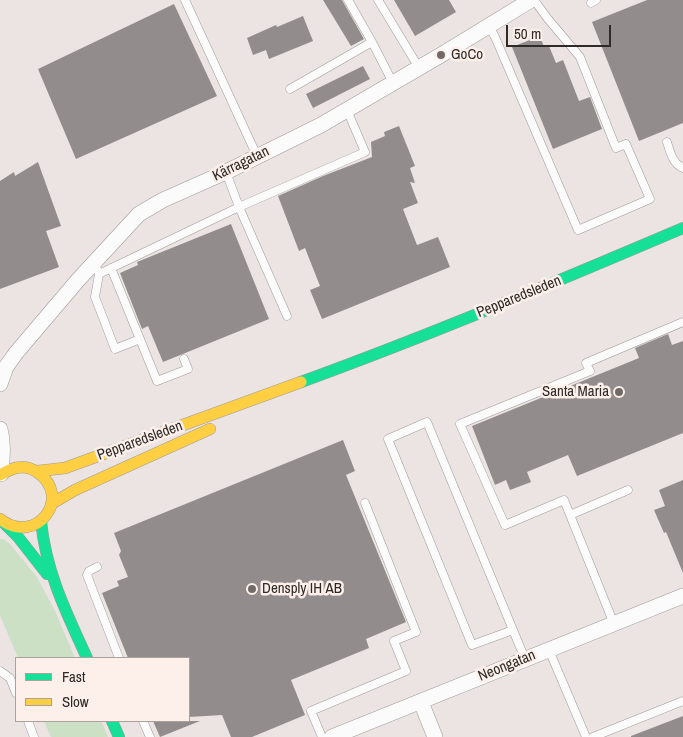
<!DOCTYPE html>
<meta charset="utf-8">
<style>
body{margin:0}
#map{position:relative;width:683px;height:737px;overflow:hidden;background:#ebe4e2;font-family:"Archivo Narrow",sans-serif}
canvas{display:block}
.legend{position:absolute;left:15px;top:657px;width:175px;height:65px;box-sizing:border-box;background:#fdf0eb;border:1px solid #aaa19d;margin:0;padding:6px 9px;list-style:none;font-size:15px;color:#2e2a28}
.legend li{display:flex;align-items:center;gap:10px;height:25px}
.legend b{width:25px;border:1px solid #aaa19d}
.scale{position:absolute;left:506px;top:25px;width:105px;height:22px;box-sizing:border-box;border:2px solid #2e2a28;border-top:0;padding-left:6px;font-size:15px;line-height:18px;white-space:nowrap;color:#2e2a28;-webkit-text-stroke:4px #fdf0eb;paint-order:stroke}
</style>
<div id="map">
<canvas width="683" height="737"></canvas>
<ul class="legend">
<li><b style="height:6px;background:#16e098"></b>Fast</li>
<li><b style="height:6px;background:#ffcf43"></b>Slow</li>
</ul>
<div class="scale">50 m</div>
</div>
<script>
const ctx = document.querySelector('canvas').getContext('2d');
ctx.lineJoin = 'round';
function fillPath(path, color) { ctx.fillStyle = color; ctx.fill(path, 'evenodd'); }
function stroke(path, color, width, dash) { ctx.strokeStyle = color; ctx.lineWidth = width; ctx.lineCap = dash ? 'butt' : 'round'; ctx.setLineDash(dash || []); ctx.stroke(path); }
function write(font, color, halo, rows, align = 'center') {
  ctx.font = font + ' "Archivo Narrow",sans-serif'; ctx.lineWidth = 5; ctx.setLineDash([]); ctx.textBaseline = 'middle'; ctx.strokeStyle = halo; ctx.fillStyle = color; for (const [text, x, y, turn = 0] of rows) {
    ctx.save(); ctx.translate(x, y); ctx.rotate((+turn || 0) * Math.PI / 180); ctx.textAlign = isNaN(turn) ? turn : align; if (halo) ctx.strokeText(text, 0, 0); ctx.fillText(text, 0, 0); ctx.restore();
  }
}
const green = new Path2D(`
 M 0,539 L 3,539 L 9,543 L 37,577 L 56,613 L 75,658 L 18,658 L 0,615 Z
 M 44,721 L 101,721 L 108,737 L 51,737 Z`);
const building = new Path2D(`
 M 323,0 L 342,0 L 364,39 L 351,46 Z
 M 394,0 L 449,0 L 456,12 L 415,36 Z
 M 647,0 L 683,0 L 683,123 L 639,141 L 592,22 Z
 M 174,4 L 217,96 L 76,159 L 38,69 Z
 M 303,16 L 313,41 L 269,59 L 266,50 L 253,55 L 247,38 L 276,25 L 277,27 Z
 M 540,36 L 544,47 L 549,46 L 556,63 L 563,60 L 579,101 L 590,97 L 602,129 L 553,149 L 512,47 Z
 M 363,66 L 370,79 L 313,108 L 306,94 Z
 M 399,126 L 415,166 L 410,168 L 415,183 L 410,182 L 418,203 L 403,209 L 417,245 L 438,237 L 450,267 L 322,319 L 310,290 L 320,286 L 305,248 L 299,251 L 278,196 L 323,176 L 372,157 L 371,142 L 385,136 L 384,132 Z
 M 38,162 L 61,226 L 46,231 L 59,267 L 0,289 L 0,181 L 14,172 L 15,176 Z
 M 231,224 L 269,319 L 163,362 L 148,326 L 142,329 L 120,273 L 138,265 L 137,262 Z
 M 668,334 L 672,345 L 683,341 L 683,433 L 577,476 L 568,455 L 527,472 L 531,482 L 510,490 L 506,480 L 495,485 L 472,426 L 639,358 L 635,348 Z
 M 343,440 L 355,471 L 346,475 L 406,622 L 366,639 L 369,648 L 291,680 L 305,715 L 252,737 L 231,737 L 222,715 L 189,717 L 189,658 L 128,658 L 102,593 L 119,586 L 117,581 L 128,577 L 119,555 L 121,551 L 114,533 Z
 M 683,480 L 683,573 L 666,532 L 664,533 L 654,510 L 665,506 L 659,490 Z
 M 683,716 L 683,737 L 631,737 L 631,736 Z
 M 153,721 L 200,721 L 160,737 Z`);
const lane = new Path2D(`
 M 185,0 L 257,156
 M 348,0 L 372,42
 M 378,0 L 419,68
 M 591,3 L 596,0
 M 489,26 L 495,37 L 578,230 L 650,199 L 626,144 L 616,148 L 580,57 L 548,19 L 534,0
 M 290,89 L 372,42 L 393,83
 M 667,142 C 670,152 673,164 683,168
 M 94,262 L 99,274 L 239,207 L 226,172
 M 111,268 L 157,381 L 188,369 L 184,359
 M 99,274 L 95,297 L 115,349 L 140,339
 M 287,316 L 239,207 L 365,152 L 347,110
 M 570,515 L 628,490
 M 97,567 L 89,571 L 87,575 L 119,658
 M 614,624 L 564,500 L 505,525 L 460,424 L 590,371 L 586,363 L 683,322
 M 513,630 L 472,645 L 388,439 L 427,422 L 525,659
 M 549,650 L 586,737
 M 0,671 L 10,678 L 16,693
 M 28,721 L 34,737
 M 143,721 L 150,737
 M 322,737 L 311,711 L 406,671 L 394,641 L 416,632 L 365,503
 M 593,737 L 683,701`);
const street = new Path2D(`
 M 0,384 L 6,367 L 16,353 L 78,280 L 139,214 L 163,200 L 226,172 L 321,125 L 441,55 L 531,0
 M 0,429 C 4,444 2,459 1,474
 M 421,702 L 435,737
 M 332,737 L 683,596`);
const fast = new Path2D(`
 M 301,382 C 430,335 556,282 683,228
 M 41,521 C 46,572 66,612 87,658
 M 4,523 L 18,537 L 47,574
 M 112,721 L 119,737`);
const slow = new Path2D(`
 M 38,471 L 65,468 L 301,382
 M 0,475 C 12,468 24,463 37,472 C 74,497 36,547 0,519
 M 51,504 L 75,490 L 210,429`);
const markers = [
 [441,55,5,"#706b69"],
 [619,392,5,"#706b69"],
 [252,589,5,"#706b69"]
];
const poiNames = [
 ["GoCo",451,55],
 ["Santa Maria",609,392,"right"],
 ["Densply IH AB",262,589]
];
const streetNames = [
 ["Kärragatan",241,164,-26],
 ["Pepparedsleden",519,297,-22],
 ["Pepparedsleden",140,441,-20],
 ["Neongatan",507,666,-22]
];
fillPath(green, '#cce0c6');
fillPath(building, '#928d8c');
stroke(lane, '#9f9a98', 9);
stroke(street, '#9f9a98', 16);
stroke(fast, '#9f9a98', 12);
stroke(slow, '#9f9a98', 12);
stroke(lane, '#fcfbfb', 8);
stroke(street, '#fcfbfb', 15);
stroke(fast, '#16e098', 11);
stroke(slow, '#ffcf43', 11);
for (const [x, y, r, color] of markers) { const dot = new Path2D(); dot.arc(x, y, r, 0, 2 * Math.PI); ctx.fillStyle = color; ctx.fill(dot); stroke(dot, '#fdf0eb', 2); }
write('15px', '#2e2a28', '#fdf0eb', poiNames, 'left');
write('15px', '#2e2a28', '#fdf0eb', streetNames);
</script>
